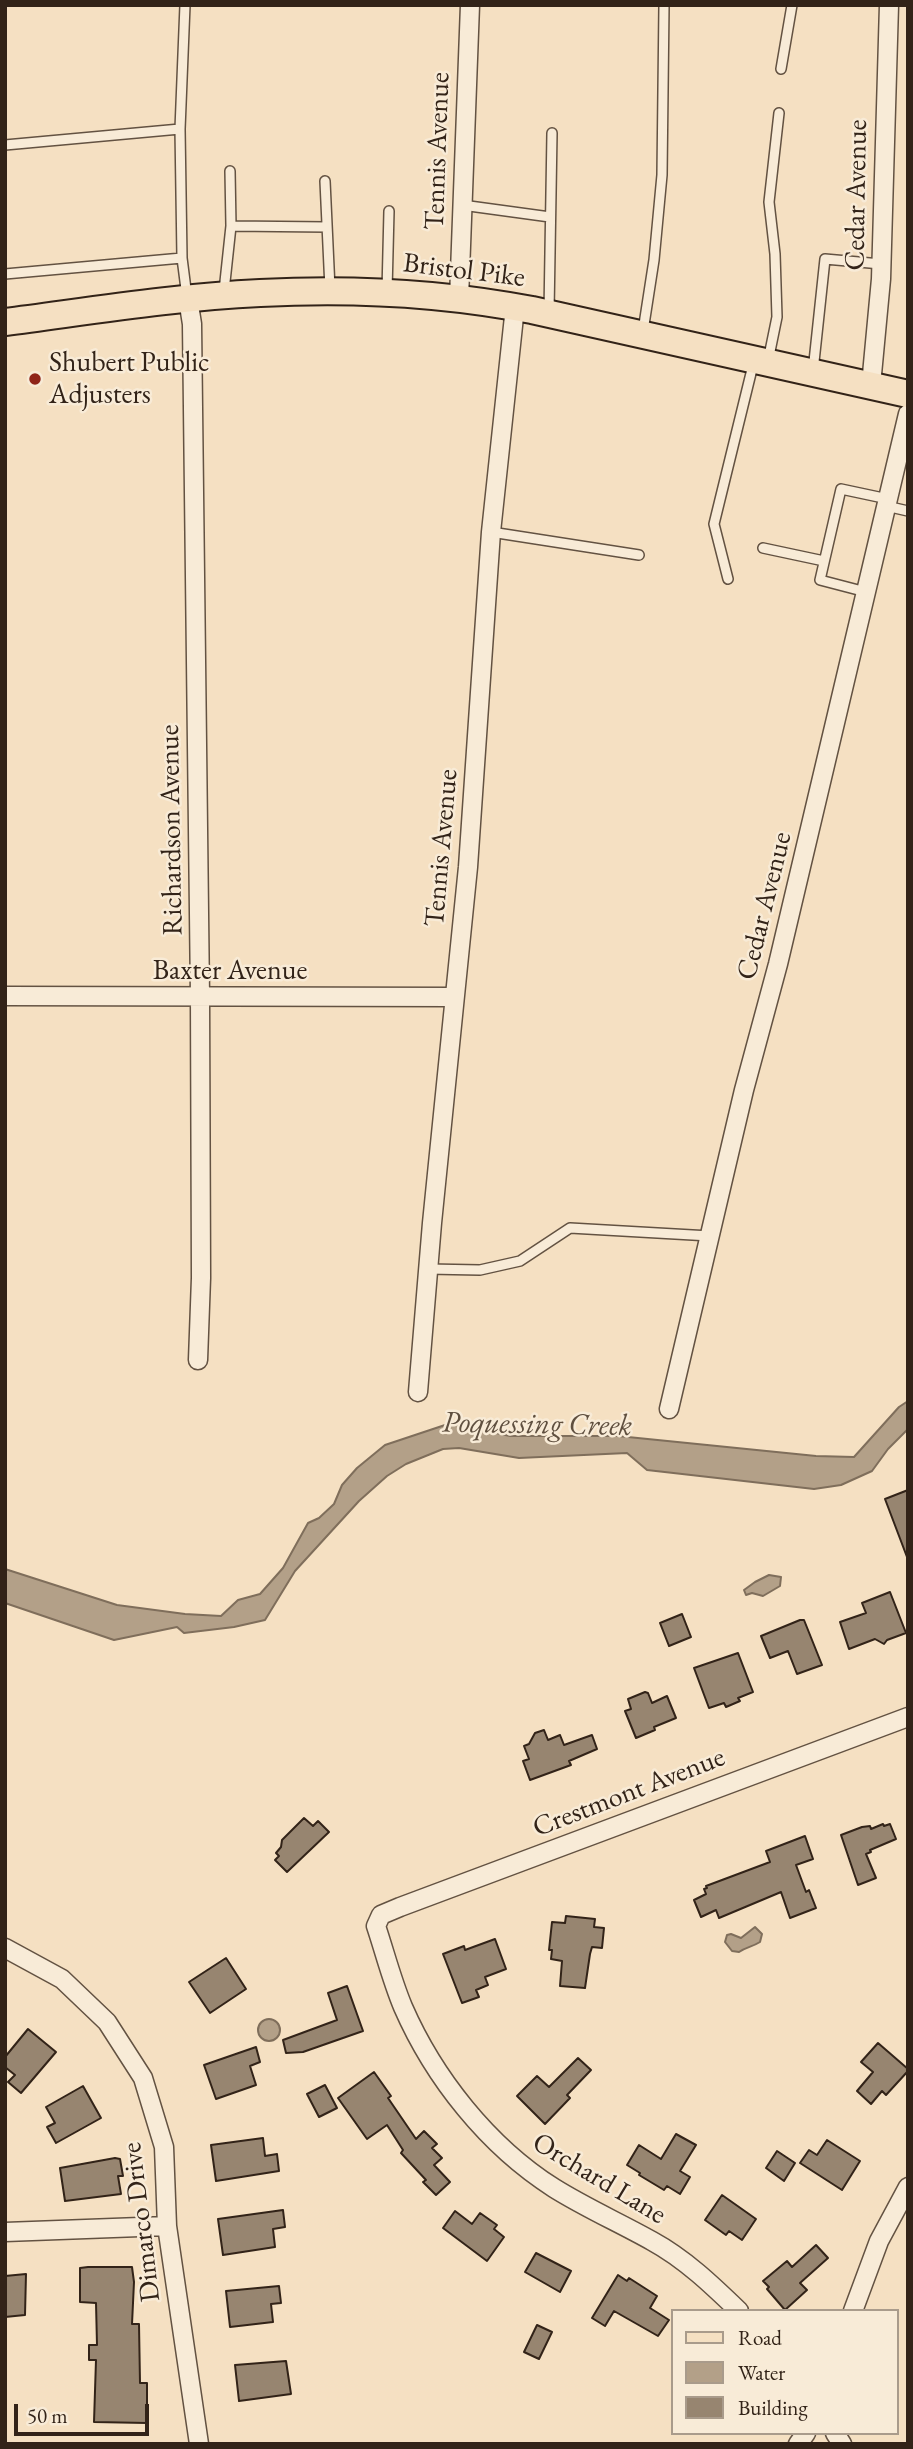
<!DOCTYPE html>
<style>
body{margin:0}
#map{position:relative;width:913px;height:2449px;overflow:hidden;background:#f5e0c2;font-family:"EB Garamond",serif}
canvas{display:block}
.frame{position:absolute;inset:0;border:7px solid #322318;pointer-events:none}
.legend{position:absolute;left:671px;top:2309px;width:228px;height:126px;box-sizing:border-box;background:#f8ebd7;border:2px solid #a99b8b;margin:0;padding:9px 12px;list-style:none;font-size:21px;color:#322318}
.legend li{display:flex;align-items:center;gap:14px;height:35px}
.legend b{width:35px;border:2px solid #a99b8b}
.scale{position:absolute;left:14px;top:2404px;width:135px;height:32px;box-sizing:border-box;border:4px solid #322318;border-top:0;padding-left:9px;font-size:21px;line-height:24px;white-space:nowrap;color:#322318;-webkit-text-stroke:5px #f8ebd7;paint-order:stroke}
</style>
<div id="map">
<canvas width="913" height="2449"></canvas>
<div class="frame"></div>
<ul class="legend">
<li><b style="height:9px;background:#f5e0c2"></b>Road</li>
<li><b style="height:19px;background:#b3a088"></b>Water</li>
<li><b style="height:19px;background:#978570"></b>Building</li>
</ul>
<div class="scale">50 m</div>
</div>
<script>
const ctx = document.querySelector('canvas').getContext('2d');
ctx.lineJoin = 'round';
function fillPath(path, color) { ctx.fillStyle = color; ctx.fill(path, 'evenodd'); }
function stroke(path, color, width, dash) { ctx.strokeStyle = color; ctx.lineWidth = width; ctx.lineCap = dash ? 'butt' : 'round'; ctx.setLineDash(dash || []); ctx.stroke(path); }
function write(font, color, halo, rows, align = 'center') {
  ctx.font = font + ' "EB Garamond",serif'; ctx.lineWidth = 5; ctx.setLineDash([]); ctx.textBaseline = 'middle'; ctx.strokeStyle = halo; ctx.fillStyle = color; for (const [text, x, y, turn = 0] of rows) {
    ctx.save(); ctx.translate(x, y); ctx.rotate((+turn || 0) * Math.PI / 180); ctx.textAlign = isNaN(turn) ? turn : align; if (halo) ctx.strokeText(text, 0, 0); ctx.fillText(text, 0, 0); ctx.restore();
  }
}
const water = new Path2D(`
 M 908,1401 L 908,1429 L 888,1449 L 872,1471 L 841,1485 L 814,1489 L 647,1470 L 627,1453 L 519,1458 L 459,1448 L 443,1449 L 406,1464 L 387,1476 L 359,1501 L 295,1571 L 265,1620 L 234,1627 L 184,1633 L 177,1627 L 114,1640 L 5,1603 L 5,1569 L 117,1605 L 185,1614 L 221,1616 L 238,1600 L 260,1594 L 283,1568 L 308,1523 L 319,1518 L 334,1504 L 342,1485 L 357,1468 L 385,1445 L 451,1423 L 510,1436 L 618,1436 L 816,1456 L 854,1457 L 899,1407 Z
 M 769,1575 L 781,1577 L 780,1586 L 763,1596 L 752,1593 L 746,1595 L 744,1590 L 755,1582 Z
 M 755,1927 L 762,1934 L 760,1942 C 752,1947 746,1947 739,1952 L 732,1951 L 725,1942 L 727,1935 L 731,1934 L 741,1938 Z
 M258 2030a11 11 0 1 1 22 0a11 11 0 1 1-22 0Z`);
const building = new Path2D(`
 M 908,1490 L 908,1556 L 907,1557 L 885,1499 Z
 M 890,1592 L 906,1633 L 887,1640 L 884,1644 L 875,1639 L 849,1649 L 840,1622 L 866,1613 L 862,1603 Z
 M 682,1614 L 691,1637 L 669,1646 L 660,1623 Z
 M 800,1620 L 804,1620 L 822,1665 L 797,1674 L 788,1651 L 770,1658 L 761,1636 Z
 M 738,1653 L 753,1692 L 738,1698 L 740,1701 L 726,1707 L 724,1703 L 709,1708 L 694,1668 Z
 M 645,1692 L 648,1693 L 652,1703 L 667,1696 L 676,1718 L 654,1727 L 655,1730 L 636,1738 L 625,1711 L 631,1709 L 628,1699 Z
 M 544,1730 L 548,1740 L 560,1735 L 564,1745 L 592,1735 L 597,1749 L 569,1761 L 571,1765 L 530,1780 L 523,1761 L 529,1759 L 524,1746 L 529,1744 L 535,1733 Z
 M 304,1818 L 313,1826 L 318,1821 L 329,1832 L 287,1872 L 275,1860 L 279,1856 L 276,1853 L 281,1847 L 282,1840 Z
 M 883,1824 L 884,1826 L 890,1824 L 896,1839 L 870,1850 L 871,1852 L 866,1854 L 876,1878 L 858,1885 L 841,1835 L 862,1827 L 870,1826 L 871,1829 Z
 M 805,1836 L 813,1859 L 796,1865 L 806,1892 L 809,1890 L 816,1908 L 790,1918 L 781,1892 L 719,1918 L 716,1910 L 701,1917 L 694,1900 L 706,1894 L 704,1889 L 707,1888 L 706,1886 L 770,1862 L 766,1851 Z
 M 566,1916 L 595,1919 L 594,1927 L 604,1928 L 602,1948 L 592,1947 L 590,1954 L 585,1988 L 560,1986 L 562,1961 L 551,1959 L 552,1950 L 549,1950 L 552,1922 L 565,1923 Z
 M 495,1939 L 506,1969 L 485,1977 L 488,1985 L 476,1990 L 479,1997 L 462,2003 L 443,1954 L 464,1946 L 465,1950 Z
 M 226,1958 L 246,1989 L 210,2013 L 189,1982 Z
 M 347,1986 L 363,2031 L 303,2052 L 286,2053 L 283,2040 L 337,2020 L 328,1993 Z
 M 28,2029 L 56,2052 L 21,2093 L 8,2082 L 15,2075 L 5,2067 L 5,2057 Z
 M 878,2043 L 908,2069 L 908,2071 L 886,2095 L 882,2091 L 871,2104 L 857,2091 L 873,2072 L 861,2062 Z
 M 256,2047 L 260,2062 L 250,2066 L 256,2085 L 216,2099 L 204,2065 Z
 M 578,2058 L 591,2070 L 567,2095 L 570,2098 L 545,2124 L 517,2096 L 537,2076 L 549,2087 Z
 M 374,2072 L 391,2096 L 388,2098 L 416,2139 L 424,2131 L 437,2144 L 432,2148 L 442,2158 L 434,2165 L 450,2182 L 436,2195 L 423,2182 L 426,2180 L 401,2153 L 403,2150 L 387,2125 L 367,2139 L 338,2098 Z
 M 325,2085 L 337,2108 L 319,2117 L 307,2094 Z
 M 83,2086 L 101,2118 L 56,2143 L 47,2127 L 55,2123 L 46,2107 Z
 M 676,2134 L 696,2145 L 680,2171 L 690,2177 L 680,2194 L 667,2186 L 664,2190 L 639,2175 L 640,2173 L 627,2165 L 639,2145 L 661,2159 Z
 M 263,2138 L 265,2156 L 277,2154 L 279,2171 L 216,2181 L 211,2145 Z
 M 827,2140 L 860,2161 L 842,2190 L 800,2163 L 809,2150 L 817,2155 Z
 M 777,2151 L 795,2163 L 784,2181 L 766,2168 Z
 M 115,2158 L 120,2159 L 123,2176 L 118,2176 L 121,2194 L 65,2201 L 60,2168 Z
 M 722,2195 L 756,2219 L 742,2240 L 729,2231 L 726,2235 L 705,2220 Z
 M 283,2210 L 285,2227 L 273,2229 L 275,2247 L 223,2255 L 218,2219 Z
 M 455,2211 L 472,2224 L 480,2213 L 497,2225 L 494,2229 L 504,2237 L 487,2261 L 443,2228 Z
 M 816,2245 L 828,2258 L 800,2283 L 807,2290 L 785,2310 L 767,2289 L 769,2287 L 763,2281 L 787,2261 L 792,2267 Z
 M 536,2253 L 571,2271 L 560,2292 L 525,2272 Z
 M 88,2267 L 132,2267 L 134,2282 L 132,2324 L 139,2324 L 140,2383 L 147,2383 L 147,2423 L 94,2422 L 96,2360 L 89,2360 L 89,2345 L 97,2345 L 96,2303 L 80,2302 L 80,2268 Z
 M 26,2274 L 25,2315 L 5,2317 L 5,2276 Z
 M 618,2275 L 627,2281 L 629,2278 L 657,2296 L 650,2308 L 669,2320 L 658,2336 L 614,2311 L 605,2326 L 592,2318 Z
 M 279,2286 L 281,2303 L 271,2304 L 273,2322 L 230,2327 L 226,2291 Z
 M 537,2325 L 552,2332 L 539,2359 L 524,2352 Z
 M 286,2361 L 291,2394 L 239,2401 L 235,2365 Z`);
const lane = new Path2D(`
 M 185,5 L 180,129 L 182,258 L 187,297
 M 781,69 L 792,5
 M 5,145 L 180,129
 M 230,171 L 231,226
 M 325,181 L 330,289
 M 462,205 L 550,217
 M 5,274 L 182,258
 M 224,291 L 231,226 L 327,227
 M 387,291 L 389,211
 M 549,312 L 552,133
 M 643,331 L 654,260 L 662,175 L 664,5
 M 768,361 L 777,317 L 775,254 L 769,202 L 779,113
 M 813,371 L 825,259 L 881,264
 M 886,506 L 908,511
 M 491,532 L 639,555
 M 763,548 L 824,561
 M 728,579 L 714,524 L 754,361
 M 866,592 L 820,580 L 841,489 L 888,499
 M 428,1269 L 480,1270 L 520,1261 L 570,1228 L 710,1236`);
const street = new Path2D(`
 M 188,299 L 192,324 L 200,997 L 201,1278 L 198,1360
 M 459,299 L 470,5
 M 871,385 L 881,279 L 889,5
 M 5,996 L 454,997
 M 418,1392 L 432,1223 L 468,867 L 491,532 L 515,307
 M 669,1409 L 744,1090 L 778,964 L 908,414
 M 5,1948 L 62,1979 L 107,2022 L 143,2078 L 164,2147 L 167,2226 L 199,2444
 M 5,2232 L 167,2226
 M 739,2311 C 712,2285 685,2259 652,2241 C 620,2223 586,2208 554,2188 C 488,2146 434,2078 403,2007 C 392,1981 385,1953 376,1926 L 381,1915 L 400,1907 L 908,1717
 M 853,2311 L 879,2241 L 908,2187
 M 835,2433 L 842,2444
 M 798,2444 L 806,2433`);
const primary = new Path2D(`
 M 5,322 C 90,311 175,297 260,293 C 351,288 443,293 532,310 L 908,394`);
const markers = [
 [35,379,7,"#8f2418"]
];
const streetNames = [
 ["Tennis Avenue",438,151,-88],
 ["Cedar Avenue",857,195,-89],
 ["Bristol Pike",464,271,7],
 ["Richardson Avenue",172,830,-91],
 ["Tennis Avenue",442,848,-85],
 ["Cedar Avenue",765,906,-76],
 ["Baxter Avenue",230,971],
 ["Crestmont Avenue",629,1793,-21],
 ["Orchard Lane",599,2179,31],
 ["Dimarco Drive",142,2222,-97]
];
const poiNames = [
 ["Shubert Public",49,363],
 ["Adjusters",49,395]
];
const waterNames = [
 ["Poquessing Creek",537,1425,1]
];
fillPath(water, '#b3a088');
stroke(water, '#7f6e5b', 2);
fillPath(building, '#978570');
stroke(building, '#322318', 2);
stroke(lane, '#635242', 12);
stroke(street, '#635242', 21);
stroke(primary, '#322318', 30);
stroke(lane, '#f8ebd7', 9);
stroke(street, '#f8ebd7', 18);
stroke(primary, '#f5e0c2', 26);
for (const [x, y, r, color] of markers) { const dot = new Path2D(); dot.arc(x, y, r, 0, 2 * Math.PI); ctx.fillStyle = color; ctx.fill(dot); stroke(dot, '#f8ebd7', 2.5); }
write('28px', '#322318', '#f8ebd7', streetNames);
write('28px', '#322318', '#f8ebd7', poiNames, 'left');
write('italic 30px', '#5f4f3f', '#f8ebd7', waterNames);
</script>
